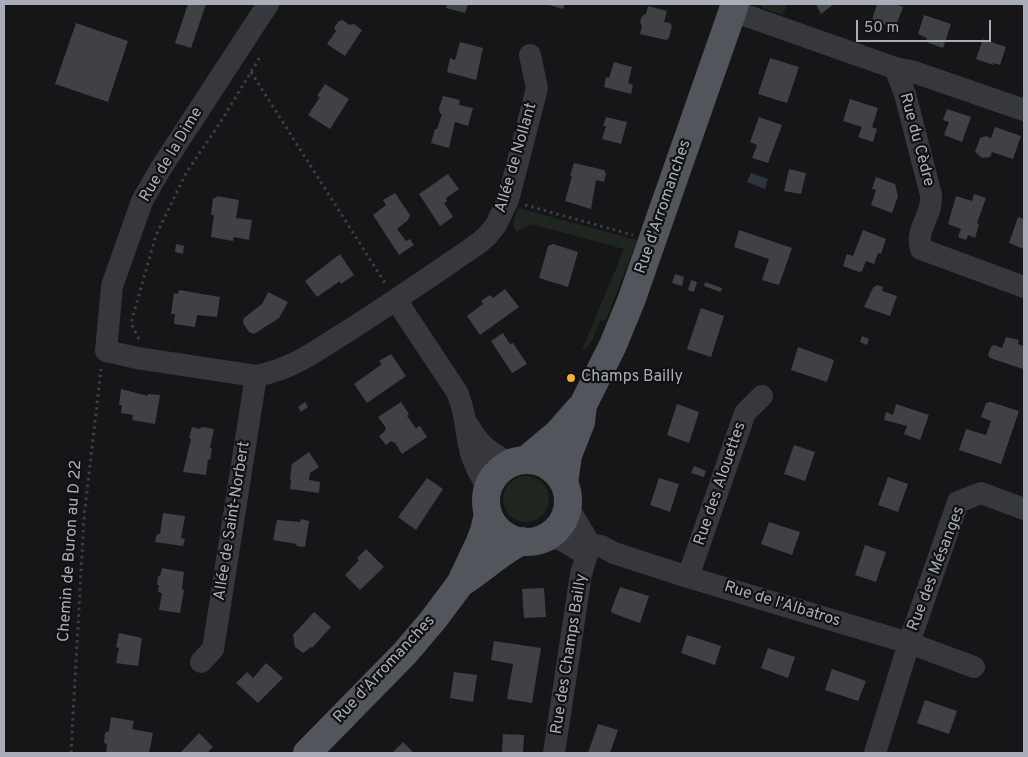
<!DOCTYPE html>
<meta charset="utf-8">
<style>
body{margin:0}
#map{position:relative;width:1028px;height:757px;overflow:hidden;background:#161618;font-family:Overpass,sans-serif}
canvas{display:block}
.frame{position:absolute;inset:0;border:5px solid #a8adb8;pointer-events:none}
.scale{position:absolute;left:856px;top:20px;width:135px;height:22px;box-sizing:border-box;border:2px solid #a8adb8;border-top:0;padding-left:6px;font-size:15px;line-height:18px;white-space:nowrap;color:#a8adb8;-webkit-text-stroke:4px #111113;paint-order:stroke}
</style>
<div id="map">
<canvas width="1028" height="757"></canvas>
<div class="frame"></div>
<div class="scale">50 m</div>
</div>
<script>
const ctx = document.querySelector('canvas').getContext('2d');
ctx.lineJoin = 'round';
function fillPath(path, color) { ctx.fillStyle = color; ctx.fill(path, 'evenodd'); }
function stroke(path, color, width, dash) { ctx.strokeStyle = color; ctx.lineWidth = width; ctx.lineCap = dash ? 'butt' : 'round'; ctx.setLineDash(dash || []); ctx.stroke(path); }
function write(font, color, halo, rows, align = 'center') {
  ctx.font = font + ' Overpass,sans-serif'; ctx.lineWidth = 4.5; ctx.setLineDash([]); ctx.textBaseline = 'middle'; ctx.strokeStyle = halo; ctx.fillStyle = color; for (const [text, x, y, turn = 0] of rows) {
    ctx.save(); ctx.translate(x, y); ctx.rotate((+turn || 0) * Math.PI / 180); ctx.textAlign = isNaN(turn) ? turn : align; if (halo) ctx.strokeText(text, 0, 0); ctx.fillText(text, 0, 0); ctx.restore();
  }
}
const green = new Path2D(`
 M 760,4 L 787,4 L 783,15 L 764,9 Z
 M 518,208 L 637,240 L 606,320 L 600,321 C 595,331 593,346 582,350 L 624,249 L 531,224 L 516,232 L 513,223 Z
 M503 499a23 23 0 1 1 46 0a23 23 0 1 1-46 0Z`);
const water = new Path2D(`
 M 751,173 L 768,179 L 765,189 L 747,182 Z`);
const building = new Path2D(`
 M 188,4 L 206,4 L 191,48 L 175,43 Z
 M 447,4 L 468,4 L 465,13 L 446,8 Z
 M 546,4 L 565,4 L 563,9 Z
 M 816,4 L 834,4 L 821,14 Z
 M 877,4 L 895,4 L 903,7 L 895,28 L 872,20 Z
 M 648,6 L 667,11 L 664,22 L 670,23 L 672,26 L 669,38 L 666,40 L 640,34 L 642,26 L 640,22 L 642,16 L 646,14 Z
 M 924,15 L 951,24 L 943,48 L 926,42 L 927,38 L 918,34 Z
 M 343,20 L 349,25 L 354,24 L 362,30 L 345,56 L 327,44 L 336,31 L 334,28 L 339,21 Z
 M 76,23 L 128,41 L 108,102 L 55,84 Z
 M 983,39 L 1006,47 L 1000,65 L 993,63 L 993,65 L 976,59 Z
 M 460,42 L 483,48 L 476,80 L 447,72 L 450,58 L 455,60 Z
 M 770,58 L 799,67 L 787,103 L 758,94 Z
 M 614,62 L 632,67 L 628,83 L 633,85 L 631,94 L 604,87 L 606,77 L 609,78 Z
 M 325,84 L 349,99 L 330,129 L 308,115 L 320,97 L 317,96 Z
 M 443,96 L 460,100 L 459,105 L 473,108 L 468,126 L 455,122 L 449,148 L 431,143 L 435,129 L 437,129 L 442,114 L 440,114 L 439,108 Z
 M 850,99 L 878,108 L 872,127 L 877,129 L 873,142 L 858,137 L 862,127 L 843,121 Z
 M 947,109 L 971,117 L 962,142 L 944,135 L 949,122 L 943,120 Z
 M 606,117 L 627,122 L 621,144 L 602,139 L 606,126 L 603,126 Z
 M 759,117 L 782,125 L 768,163 L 752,158 L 757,145 L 750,142 Z
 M 995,127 L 1021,136 L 1013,159 L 992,152 L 990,157 L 982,158 L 975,152 L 980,138 L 986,136 L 991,138 Z
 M 574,163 L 604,170 L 606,174 L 604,182 L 596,180 L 591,209 L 565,201 L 572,176 L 570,176 Z
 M 789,169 L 806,173 L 801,194 L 784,191 Z
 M 448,174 L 459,189 L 446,198 L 447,201 L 444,203 L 453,217 L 440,226 L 419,194 Z
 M 876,177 L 895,184 L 898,196 L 892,213 L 871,205 L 876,190 L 872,189 Z
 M 395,193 L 410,215 L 408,220 L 397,229 L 406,241 L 410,239 L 414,245 L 399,255 L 373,215 L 386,205 L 383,200 Z
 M 974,194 L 986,198 L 977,223 L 979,224 L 975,238 L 968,235 L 966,240 L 958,237 L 961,229 L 948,224 L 956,196 L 972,201 Z
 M 217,196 L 239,200 L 236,218 L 252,220 L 249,240 L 234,237 L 233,241 L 211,237 L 214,215 L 211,215 L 213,198 L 216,198 Z
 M 1018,217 L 1024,219 L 1024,249 L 1009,243 Z
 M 739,230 L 792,248 L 779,285 L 762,280 L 769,259 L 734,247 Z
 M 863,230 L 886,239 L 881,254 L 878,253 L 874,264 L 866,261 L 862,271 L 859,272 L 843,266 L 847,254 L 853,256 Z
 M 176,244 L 184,246 L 183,254 L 175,252 Z
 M 553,244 L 578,252 L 568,287 L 539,278 L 548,246 Z
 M 340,254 L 354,275 L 341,284 L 340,281 L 317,297 L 305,281 Z
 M 675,274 L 684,277 L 682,286 L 672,283 Z
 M 691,280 L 697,282 L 694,292 L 688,290 Z
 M 705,282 L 722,288 L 721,292 L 704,286 Z
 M 877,285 L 883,287 L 882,291 L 897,296 L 890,316 L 864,307 L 873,288 Z
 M 505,289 L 519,307 L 480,335 L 467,316 L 483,304 L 481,301 L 490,295 L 493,298 Z
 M 179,290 L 220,297 L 217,317 L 197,315 L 195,327 L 174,324 L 175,314 L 171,314 L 174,293 L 178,294 Z
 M 268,292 L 288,302 L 279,318 L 254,334 L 249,332 L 243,323 L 244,318 L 262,304 Z
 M 701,308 L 724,316 L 711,357 L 687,349 Z
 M 503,333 L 510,344 L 513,343 L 527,364 L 512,373 L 491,341 Z
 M 862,336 L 869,339 L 867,345 L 860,342 Z
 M 1006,337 L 1019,340 L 1018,344 L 1024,346 L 1023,369 L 990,358 L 988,355 L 991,347 L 994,345 L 1002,348 Z
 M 798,347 L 834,360 L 827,382 L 791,370 Z
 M 391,354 L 406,376 L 367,403 L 354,384 L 382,364 L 379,361 Z
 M 121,389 L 148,396 L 148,394 L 160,395 L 155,424 L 132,420 L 133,415 L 121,413 L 122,405 L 119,405 Z
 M 305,402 L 308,407 L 301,412 L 298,407 Z
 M 401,402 L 409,414 L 407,416 L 416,428 L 420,426 L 427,437 L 402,454 L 395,443 L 391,441 L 386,445 L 379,436 L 384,432 L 386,428 L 378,417 Z
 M 991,402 L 1019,411 L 1001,464 L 959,450 L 966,429 L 986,435 L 991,421 L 981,417 L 986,403 Z
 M 677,404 L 699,412 L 689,443 L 667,435 Z
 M 896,404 L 929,415 L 920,440 L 904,434 L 907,426 L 884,420 L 886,412 L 893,415 Z
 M 192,427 L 199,429 L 202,427 L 214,429 L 210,448 L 212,448 L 210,460 L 208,459 L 206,475 L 183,472 L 191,439 L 189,438 Z
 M 794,445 L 815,452 L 805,481 L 784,474 Z
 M 309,452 L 319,467 L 310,473 L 309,480 L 320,482 L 319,493 L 290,489 L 291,480 L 290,479 L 292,464 Z
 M 694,466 L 706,471 L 704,477 L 691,473 Z
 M 888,477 L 908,484 L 898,512 L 878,505 Z
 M 427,478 L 443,489 L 416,530 L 398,517 Z
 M 659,478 L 679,484 L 670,512 L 650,505 Z
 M 163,513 L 185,516 L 181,538 L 185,539 L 183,546 L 155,542 L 157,534 L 160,534 Z
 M 301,519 L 309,521 L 305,547 L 296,546 L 297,544 L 273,540 L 277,520 L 300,522 Z
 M 769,522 L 800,532 L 792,555 L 761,544 Z
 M 865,545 L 886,552 L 876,582 L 855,575 Z
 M 366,549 L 384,567 L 360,590 L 345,575 L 359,560 L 357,558 Z
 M 162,568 L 184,572 L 182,589 L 184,590 L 180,613 L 159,610 L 162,593 L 158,592 L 159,585 L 157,585 L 158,576 L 160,576 Z
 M 620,587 L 649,596 L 640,623 L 612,613 L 611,610 Z
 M 544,588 L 546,617 L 524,618 L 522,589 Z
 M 314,612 L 331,627 L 312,648 L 311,647 L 303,653 L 295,647 L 293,635 Z
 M 119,633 L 142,638 L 138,666 L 116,663 L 119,648 L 116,647 Z
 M 687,635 L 721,646 L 715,665 L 681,653 Z
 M 494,641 L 541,648 L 532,703 L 507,699 L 513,664 L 491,660 Z
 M 768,648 L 795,657 L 788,678 L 761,668 Z
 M 266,663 L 283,678 L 258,703 L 236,683 L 247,672 L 253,678 Z
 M 832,669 L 866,681 L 858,701 L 825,690 Z
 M 454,672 L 477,675 L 473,702 L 450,698 Z
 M 925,700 L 957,711 L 949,734 L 917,723 Z
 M 111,717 L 134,721 L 132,729 L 153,733 L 149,753 L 106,753 L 107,745 L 104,742 L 105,733 L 109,731 Z
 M 598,724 L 618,730 L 610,753 L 588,753 Z
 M 199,733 L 213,747 L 207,753 L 180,753 Z
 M 503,734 L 524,735 L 523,753 L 502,753 Z
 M 403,742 L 414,753 L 392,753 Z`);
const path = new Path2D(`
 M 251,72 L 385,283
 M 525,205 L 633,235
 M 139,339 L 131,323 L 156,235 L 186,173 L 220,123 L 260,57
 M 71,753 L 84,518 L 101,369`);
const minor = new Path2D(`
 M 268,4 L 161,168 L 142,201 L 112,286 L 106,351 L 137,358 L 256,376 C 296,368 318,349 351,329 C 395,301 437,272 479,243 L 488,235 L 496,225 L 508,200 L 537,88 L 530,55
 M 733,11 L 895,68 L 911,71 L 1024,110
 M 895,68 L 905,94 L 931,195 C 931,199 931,203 930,207 C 926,222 916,233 921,249 L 1024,287
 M 396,300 L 457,392 C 466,412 465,428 470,449 C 473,463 481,476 488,488
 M 468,425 C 481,447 488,451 510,463
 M 546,537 L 562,540 L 587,555
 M 590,544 L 601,546 L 614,553 L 688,577 L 909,643 L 974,667
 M 688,577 L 745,413 L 762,396
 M 201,662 L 213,649 L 256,376
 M 554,753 L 581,574 L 590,544 L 567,506
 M 875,753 L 909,643 L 958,502 L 981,493 L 1024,509`);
const major = new Path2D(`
 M 527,459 L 558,433 L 579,409
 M486 501a41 41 0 1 1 82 0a41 41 0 1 1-82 0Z
 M 564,483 L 568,455 L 581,422 L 583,405 L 613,345 L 631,301 L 735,4
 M 461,583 C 482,570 500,552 522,541
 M 307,753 L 405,653 L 433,620 L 460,584 L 479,544 L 484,531 L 488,514`);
const markers = [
 [571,378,5,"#f2b134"]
];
const streetNames = [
 ["Rue du Cèdre",916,140,75],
 ["Rue de la Dime",172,155,-59],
 ["Allée de Nollant",517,158,-74],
 ["Rue d'Arromanches",664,207,-71],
 ["Rue des Alouettes",721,484,-71],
 ["Allée de Saint-Norbert",233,521,-81],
 ["Chemin de Buron au D 22",71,551,-86],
 ["Rue des Mésanges",937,569,-69],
 ["Rue de l'Albatros",782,605,17],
 ["Rue des Champs Bailly",570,654,-81],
 ["Rue d'Arromanches",385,670,-47]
];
const poiNames = [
 ["Champs Bailly",581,378]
];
fillPath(green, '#1e261f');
fillPath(water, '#2c353c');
fillPath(building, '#404145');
stroke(path, '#3d3f44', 3, [2.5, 4]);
stroke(minor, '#37383d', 22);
stroke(major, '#53555c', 28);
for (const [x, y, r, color] of markers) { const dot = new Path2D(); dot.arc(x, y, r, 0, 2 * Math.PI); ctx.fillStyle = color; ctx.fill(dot); stroke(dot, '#111113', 2); }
write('16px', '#a8adb8', '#111113', streetNames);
write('16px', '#a8adb8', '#111113', poiNames, 'left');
</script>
